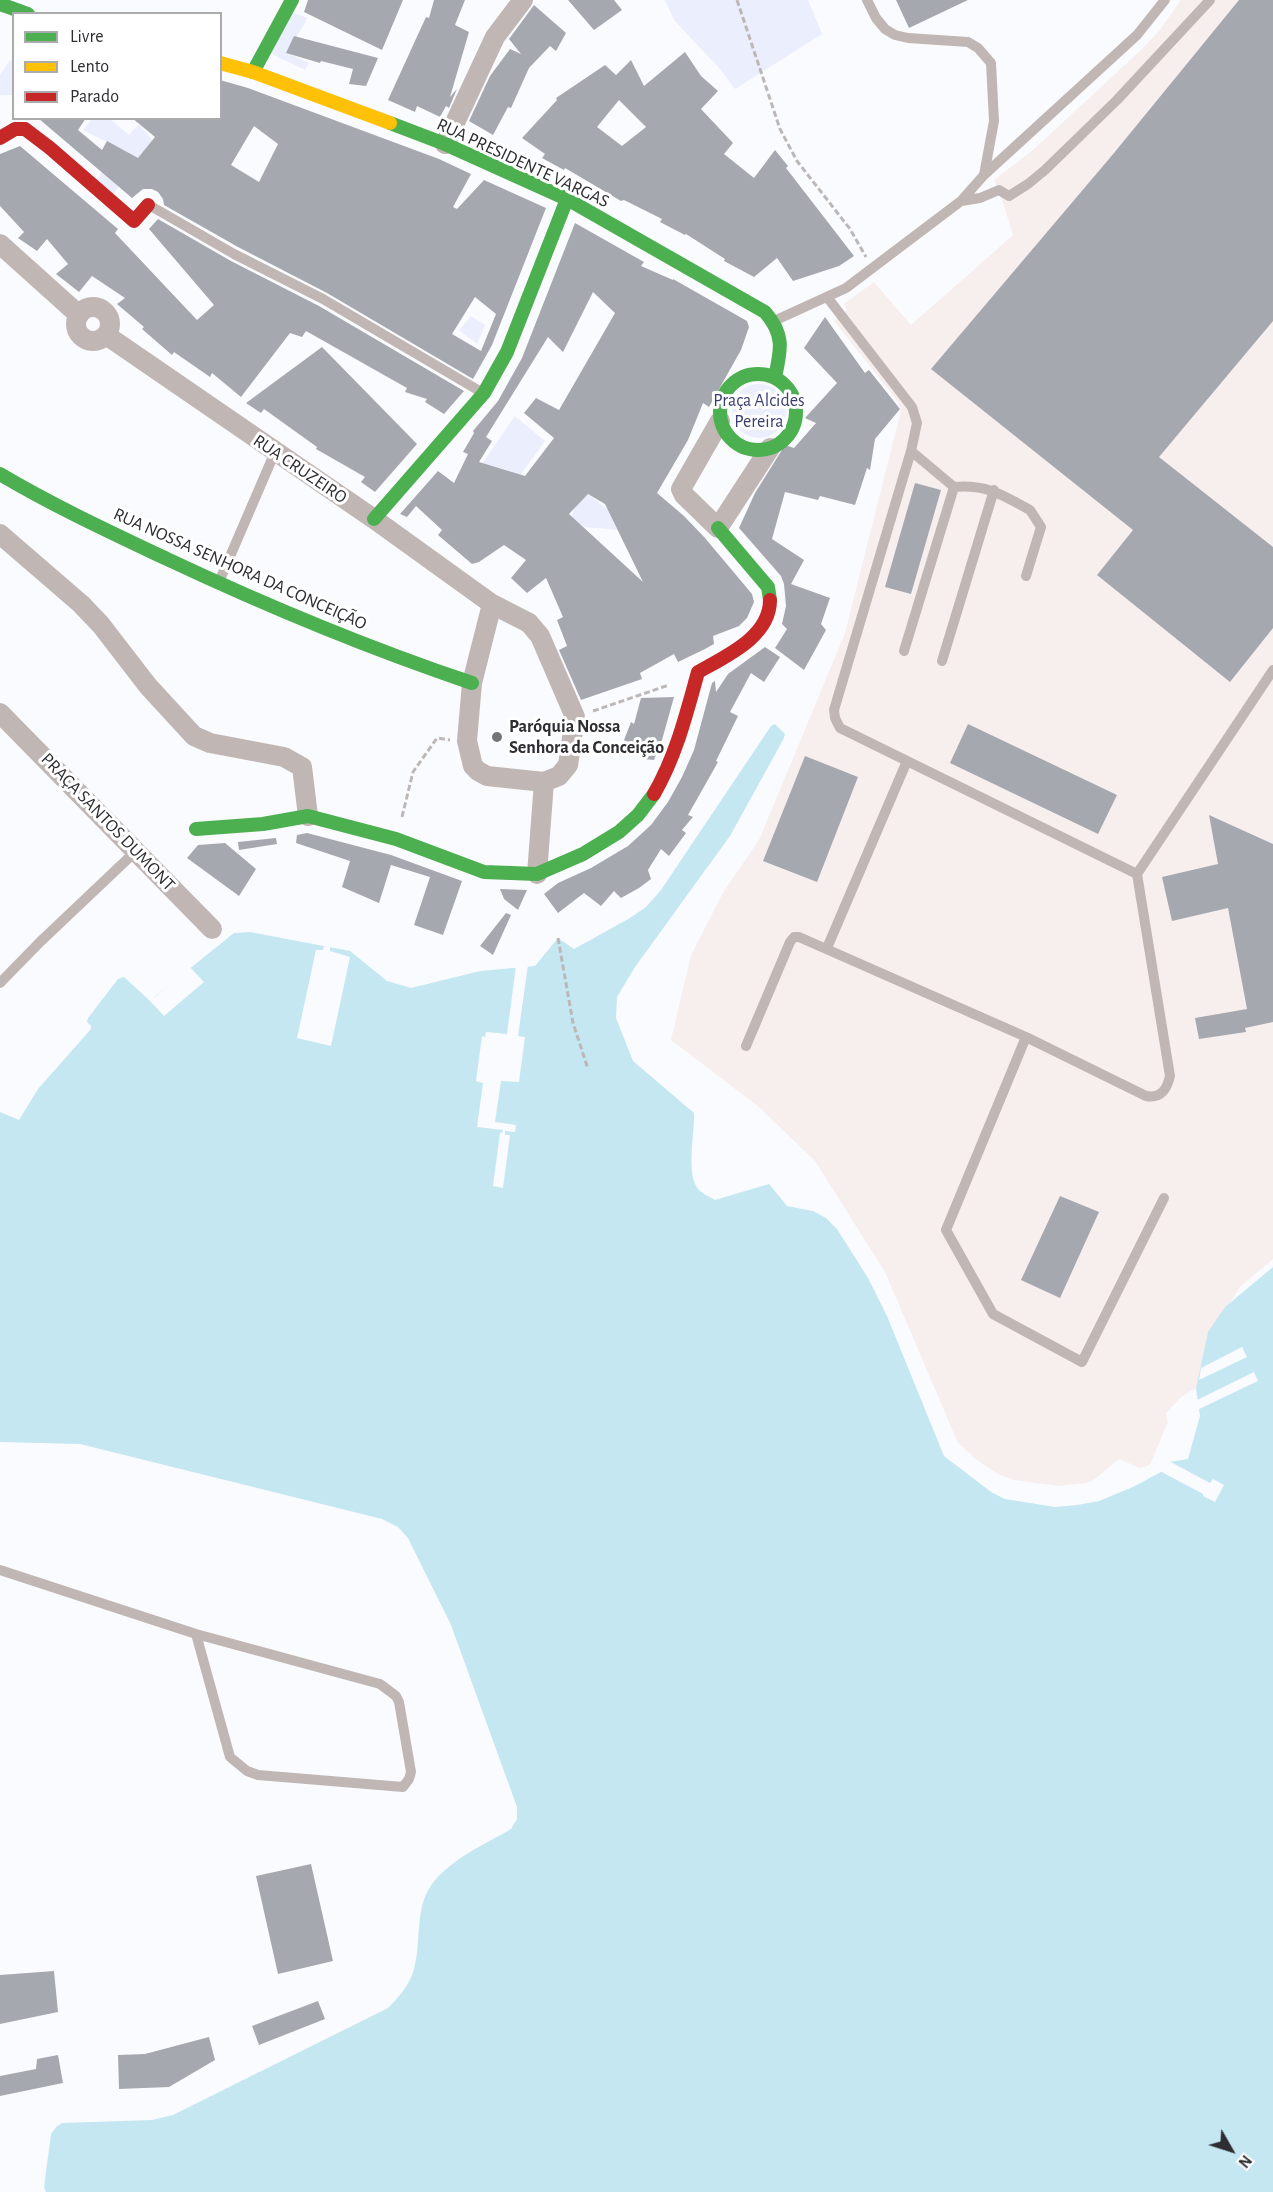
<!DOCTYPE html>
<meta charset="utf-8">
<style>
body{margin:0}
#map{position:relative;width:1273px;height:2192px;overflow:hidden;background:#fafbfe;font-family:"Alegreya Sans",sans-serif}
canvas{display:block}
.legend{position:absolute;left:12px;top:12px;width:210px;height:108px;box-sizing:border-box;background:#fff;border:2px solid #ababad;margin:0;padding:8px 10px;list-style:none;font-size:18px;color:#2d2d32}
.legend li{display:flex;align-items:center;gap:12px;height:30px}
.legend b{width:30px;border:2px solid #ababad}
.north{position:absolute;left:1201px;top:2120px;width:60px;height:60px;-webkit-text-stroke:4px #fff;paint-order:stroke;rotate:129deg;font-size:16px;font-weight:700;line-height:24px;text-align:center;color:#2d2d32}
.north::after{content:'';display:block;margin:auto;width:21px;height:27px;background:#2d2d32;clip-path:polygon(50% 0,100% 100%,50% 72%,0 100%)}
</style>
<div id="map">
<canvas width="1273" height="2192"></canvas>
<ul class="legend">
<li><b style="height:8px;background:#4caf50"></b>Livre</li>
<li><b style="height:8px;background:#ffc107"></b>Lento</li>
<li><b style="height:8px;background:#c62828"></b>Parado</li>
</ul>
<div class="north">N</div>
</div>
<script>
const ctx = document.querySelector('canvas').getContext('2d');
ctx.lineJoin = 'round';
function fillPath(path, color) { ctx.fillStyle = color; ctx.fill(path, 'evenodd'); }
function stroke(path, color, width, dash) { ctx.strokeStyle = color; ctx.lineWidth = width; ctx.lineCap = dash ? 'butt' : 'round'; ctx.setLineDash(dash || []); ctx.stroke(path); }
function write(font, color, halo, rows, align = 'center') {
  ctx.font = font + ' "Alegreya Sans",sans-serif'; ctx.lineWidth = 6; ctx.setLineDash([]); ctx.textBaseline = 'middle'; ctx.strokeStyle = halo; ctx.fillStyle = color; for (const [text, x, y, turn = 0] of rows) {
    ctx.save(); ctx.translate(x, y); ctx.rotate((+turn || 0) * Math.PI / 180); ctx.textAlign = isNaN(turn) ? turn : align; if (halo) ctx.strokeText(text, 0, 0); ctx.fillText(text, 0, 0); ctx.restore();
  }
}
const industrial = new Path2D(`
 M 1181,0 L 1273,0 L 1273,1259 L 1240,1287 L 1207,1338 L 1196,1388 L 1181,1397 L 1166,1413 L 1168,1422 L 1150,1465 L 1140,1468 L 1119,1459 L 1095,1479 L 1086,1483 L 1059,1486 L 1013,1480 L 998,1474 L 977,1460 L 958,1443 L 885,1272 L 815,1161 L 759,1107 L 671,1040 L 691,955 L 724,891 L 759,840 L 845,633 L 901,410 L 898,402 L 834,321 L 847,310 L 844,304 L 874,282 L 911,325 L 1013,235 L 999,190 L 994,180 L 1034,149 L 1142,49 L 1159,31 Z`);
const green = new Path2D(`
 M 665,0 L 808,0 L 822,34 L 735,89 L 720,69 L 674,20 Z
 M 292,12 L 307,18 C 302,31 293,39 287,53 L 309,63 L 305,70 L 268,52 Z
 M 10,60 L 13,61 L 13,95 L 0,95 L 0,75 Z
 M 92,119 L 110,119 L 129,135 L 139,124 L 171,163 L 142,153 L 112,196 L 95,184 L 108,161 L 119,148 L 83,130 Z
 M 471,316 L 485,325 L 477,344 L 459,330 Z
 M732 411a27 27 0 1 1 54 0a27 27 0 1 1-54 0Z
 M 515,416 L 545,441 L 508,492 L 512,472 L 501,468 L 484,483 L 475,474 Z
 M 588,494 L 608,510 L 618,530 L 585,527 L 571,518 L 575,507 Z`);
const water = new Path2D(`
 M 775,724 L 785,734 L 783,740 L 730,836 L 635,967 L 617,997 L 616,1018 L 633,1061 L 694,1113 C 695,1133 685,1175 699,1190 C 703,1194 710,1197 715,1200 L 769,1184 L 787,1206 L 813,1211 L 826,1218 L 837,1229 L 868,1278 L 887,1316 L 944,1456 L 991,1492 L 1005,1499 L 1055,1507 L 1077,1505 L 1099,1501 L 1133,1487 L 1161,1472 L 1170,1462 L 1188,1459 L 1200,1416 L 1196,1388 L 1208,1332 L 1225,1307 L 1273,1267 L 1273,2192 L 46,2192 L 44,2187 L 51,2134 L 56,2127 L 62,2123 L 152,2120 L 173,2115 L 388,2008 C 398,1998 407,1988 412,1975 C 423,1946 413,1910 432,1884 C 452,1858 484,1845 511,1829 L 517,1819 L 517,1807 L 451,1625 L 408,1538 L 398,1527 L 382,1519 L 80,1444 L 0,1442 L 0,1112 L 19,1120 L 38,1089 L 91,1029 L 91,1026 L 87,1022 L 88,1018 L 118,979 L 124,977 L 148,999 L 152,999 L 234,933 L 250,932 L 350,951 L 387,981 L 411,988 L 480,971 L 535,966 L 558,938 L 574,949 L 630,918 L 646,907 L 661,890 L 771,726 Z`);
const pier = new Path2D(`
 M 324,946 L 330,947 L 330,951 L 350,957 L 331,1046 L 297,1038 L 316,950 L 323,950 Z
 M 528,965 L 518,1036 L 525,1037 L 519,1082 L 501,1081 L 495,1122 L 516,1125 L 515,1132 L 505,1131 L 505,1135 L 510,1135 L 503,1188 L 493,1186 L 500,1133 L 502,1133 L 503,1130 L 477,1127 L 483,1083 L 476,1081 L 482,1036 L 485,1037 L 486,1032 L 507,1034 L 516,966 Z
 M 190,967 L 204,982 L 164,1016 L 148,999 L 155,997 Z
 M 1242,1347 L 1247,1357 L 1199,1380 L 1201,1368 Z
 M 1254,1372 L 1258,1381 L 1195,1411 L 1195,1401 Z
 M 1167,1460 L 1210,1483 L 1213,1479 L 1224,1485 L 1215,1502 L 1203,1496 L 1203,1494 L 1158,1470 Z`);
const building = new Path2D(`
 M 308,0 L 403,0 L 382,50 L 304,12 Z
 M 434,0 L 465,0 L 455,25 L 469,32 L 450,97 L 457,89 L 449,108 L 446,106 L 440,117 L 417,106 L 415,112 L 388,100 L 426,17 L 429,18 Z
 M 568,0 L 614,0 L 622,10 L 594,30 Z
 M 896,0 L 968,0 L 909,28 Z
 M 1239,0 L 1273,0 L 1273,321 L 1159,457 L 1273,547 L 1273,628 L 1230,682 L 1097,575 L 1133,530 L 931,369 L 1114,153 Z
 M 534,5 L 566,33 L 556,51 L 550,46 L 529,68 L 511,108 L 508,107 L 493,135 L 469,121 L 490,76 L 510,49 L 521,54 L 509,39 Z
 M 294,36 L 378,58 L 366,86 L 349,84 L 353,69 L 321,61 L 320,63 L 286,53 Z
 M 685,52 L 701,76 L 718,91 L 701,109 L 733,143 L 724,154 L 754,178 L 775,150 L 788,166 L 786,168 L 854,256 L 839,266 L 793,281 L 777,258 L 754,277 L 724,261 L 725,259 L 686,234 L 685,235 L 660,222 L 662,219 L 624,200 L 621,201 L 565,168 L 564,170 L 542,158 L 545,154 L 522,138 L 557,100 L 556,98 L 605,65 L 616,75 L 631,60 L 644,86 ZM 619,100 L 646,127 L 622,146 L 597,127 Z
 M 220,80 L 248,88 L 439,159 L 471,174 L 453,207 L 457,209 L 484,180 L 546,208 L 492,345 L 473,379 L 327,293 L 238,247 L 164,205 L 163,199 L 158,192 L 152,189 L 143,189 L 132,198 L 38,118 L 86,118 L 78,130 L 102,150 L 107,141 L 138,158 L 155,137 L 132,118 L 220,118 ZM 254,126 L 278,144 L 259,182 L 231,165 ZM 475,297 L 496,314 L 481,351 L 452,334 Z
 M 20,146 L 118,229 L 115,233 L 197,320 L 214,305 L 149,229 L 158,219 L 231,261 L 319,306 L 464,391 L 444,414 L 425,402 L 427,399 L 405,392 L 407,388 L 306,331 L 302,337 L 290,333 L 241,397 L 212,373 L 210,377 L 174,352 L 172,355 L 142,329 L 144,327 L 117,304 L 125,298 L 92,276 L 79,292 L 56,274 L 68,264 L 47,239 L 37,251 L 18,238 L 24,232 L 0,206 L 0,154 Z
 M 575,223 L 644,262 L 641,266 L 673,280 L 673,279 L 747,321 L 749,327 L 741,350 L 709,407 L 703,403 L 688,440 L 657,493 L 684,516 L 705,538 L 752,594 L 754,602 L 747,618 L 739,626 L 713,636 L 714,644 L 705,649 L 678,662 L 674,654 L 640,673 L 642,679 L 581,700 L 559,650 L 567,646 L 557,620 L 563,617 L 546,578 L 527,593 L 511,578 L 526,560 L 504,545 L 479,562 L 472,564 L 438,535 L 442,530 L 416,506 L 407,517 L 400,514 L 438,471 L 454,483 L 468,454 L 463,452 L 474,433 L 473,431 L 498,401 L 522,358 ZM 593,292 L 615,313 L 559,410 L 536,398 L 524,413 L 554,438 L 525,476 L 479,462 L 492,441 L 486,437 L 548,337 L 563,352 ZM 588,494 L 605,504 L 643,582 L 569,514 Z
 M 825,317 L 865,373 L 869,370 L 900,409 L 875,439 L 870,470 L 867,468 L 855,505 L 820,496 L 818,500 L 785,492 L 772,539 L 804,560 L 791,584 L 830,598 L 821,624 L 826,630 L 804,670 L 775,648 L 787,629 L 782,624 L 786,606 L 784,584 L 781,576 L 739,528 L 755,493 L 785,445 L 794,448 L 816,423 L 805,418 L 837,383 L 804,348 Z
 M 322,347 L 417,444 L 375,492 L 361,482 L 365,477 L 316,449 L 317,447 L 264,409 L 261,413 L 246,403 Z
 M 915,483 L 941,490 L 911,594 L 885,587 Z
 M 765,647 L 780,657 L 764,682 L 751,673 L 730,712 L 738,716 L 716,761 L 718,762 L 688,815 L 693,817 L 682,830 L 686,833 L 669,856 L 661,849 L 648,870 L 651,879 L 639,888 L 621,898 L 614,891 L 601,906 L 584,893 L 558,913 L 544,894 L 558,883 L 591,868 L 628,846 L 651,825 L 668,802 L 682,777 L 694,750 L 712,683 L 715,681 L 716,692 L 728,674 Z
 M 674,697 L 662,740 L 654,760 L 643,759 L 647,753 L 624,740 L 631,722 L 634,724 L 641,698 Z
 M 968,724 L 1117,795 L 1098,834 L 950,763 Z
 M 805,756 L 858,777 L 817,882 L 763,861 Z
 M 1209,815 L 1273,844 L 1273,1022 L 1245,1028 L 1246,1032 L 1199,1039 L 1195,1018 L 1247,1009 L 1228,908 L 1172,921 L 1162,877 L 1218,864 Z
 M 307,833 L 391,855 L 462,881 L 443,935 L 414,925 L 430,877 L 391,865 L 379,903 L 342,887 L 350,861 L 296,843 L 297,835 Z
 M 276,838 L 277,844 L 239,850 L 238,842 Z
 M 225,843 L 256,869 L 239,896 L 187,858 L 198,845 Z
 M 500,889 L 527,890 L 518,910 L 504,899 Z
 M 506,913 L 511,915 L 493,955 L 480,946 Z
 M 1060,1196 L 1099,1212 L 1060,1298 L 1021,1280 Z
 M 311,1864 L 333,1961 L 278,1974 L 256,1876 Z
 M 54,1971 L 58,2012 L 0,2024 L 0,1975 Z
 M 318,2001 L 325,2019 L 259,2045 L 252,2026 Z
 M 209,2037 L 215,2060 L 169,2087 L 119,2089 L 118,2055 L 145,2054 Z
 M 58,2055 L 63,2083 L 0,2096 L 0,2076 L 36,2069 L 37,2059 Z`);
const path = new Path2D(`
 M 737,0 L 780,129 L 797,161 L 850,229 L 866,257
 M 593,711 L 669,685
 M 402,817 L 413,772 L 437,738 L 450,740
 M 558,938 L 573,1023 L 588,1069`);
const lane = new Path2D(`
 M 984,175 L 1137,35 L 1165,0
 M 961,201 L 980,198 L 999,190 L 1009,196 L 1028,184 L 1045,170 L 1117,100 L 1210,0
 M 149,205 L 234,254 L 323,299 L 483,393
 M 827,297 L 912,407 L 917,423 L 911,451 L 834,710 L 835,718 L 840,728 L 1137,874
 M 774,321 L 846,288 L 961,201 L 984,175 L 994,121 L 991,63 L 978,48 L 968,42 L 908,38 L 895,35 L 885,29 L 876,18 L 867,0
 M 911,451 L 954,487 C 986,484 1003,495 1030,510 L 1041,527 L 1026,576
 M 219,582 L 275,452
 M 904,651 L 954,487
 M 942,661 L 994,490
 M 827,948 L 907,761
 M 0,983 L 40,942 L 136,851
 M 1026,1037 L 946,1230 L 993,1314 L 1082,1362 L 1164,1198
 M 746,1046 L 790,942 L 794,937 L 799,937 L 1026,1037 L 1146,1096 C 1161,1099 1167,1089 1170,1076 L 1137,874 L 1273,670
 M 0,1570 L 196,1634 L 380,1684 L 396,1696 L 399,1702 L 411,1772 L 409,1779 L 403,1787 L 258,1775 L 247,1771 L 230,1757 L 196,1634`);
const street = new Path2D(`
 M 445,144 L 495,37 L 523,0
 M 0,244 L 79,315
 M76 324a17 17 0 1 1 34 0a17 17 0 1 1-34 0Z
 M 106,335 L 374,519 L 492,604
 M 720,421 L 681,489 L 684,495 L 718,528 L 770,448
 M 0,534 L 81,604 L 101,625 L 148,686 L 194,736 L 210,743 L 284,757 L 302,767 L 308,816
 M 492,604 L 529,623 L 540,636 L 575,717 L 568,765 L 559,776 L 544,782 L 487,776 L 478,771 L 473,766 L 467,741 L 472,683 Z
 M 0,713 L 212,929
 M 537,874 L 544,782`);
const fast = new Path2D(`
 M 0,4 L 28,14
 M 253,72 L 292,0
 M 390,123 L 445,144 L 567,199 L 765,312 C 785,335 781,350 775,377
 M720 412a38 38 0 1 1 76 0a38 38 0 1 1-76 0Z
 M 0,474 C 54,506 110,532 167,559 C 267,606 368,648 472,683
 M 374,519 L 484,393 L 507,352 L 567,199
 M 718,528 L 768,587 L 770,600
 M 196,829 L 263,824 L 308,816 L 396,839 L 484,872 L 537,874 L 583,854 L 619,832 L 638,815 L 654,794`);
const slow = new Path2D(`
 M 220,63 L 253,72 L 390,123`);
const jam = new Path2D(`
 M 0,138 L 15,129 L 25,129 L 50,148 L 134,221 L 148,205
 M 654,794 C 676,756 686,715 698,672 C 726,656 770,637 770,600`);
const markers = [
 [497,737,6,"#757579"]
];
const streetNames = [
 ["RUA PRESIDENTE VARGAS",523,163,25],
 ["RUA CRUZEIRO",300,469,34],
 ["RUA NOSSA SENHORA DA CONCEIÇÃO",240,569,24],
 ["PRAÇA SANTOS DUMONT",108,822,46]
];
const parkNames = [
 ["Praça Alcides",759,401],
 ["Pereira",759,422]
];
const poiNames = [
 ["Paróquia Nossa",509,727],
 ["Senhora da Conceição",509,748]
];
fillPath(industrial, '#f7efed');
fillPath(green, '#ebeefd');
fillPath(water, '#c4e7f2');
fillPath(pier, '#fafbfe');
fillPath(building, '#a6a8b0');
stroke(path, '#bdb7b7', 3, [6, 3]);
stroke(lane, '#c0b7b4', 10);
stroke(street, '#c0b7b4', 20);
stroke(fast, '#4caf50', 14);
stroke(slow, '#ffc107', 14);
stroke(jam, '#c62828', 14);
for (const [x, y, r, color] of markers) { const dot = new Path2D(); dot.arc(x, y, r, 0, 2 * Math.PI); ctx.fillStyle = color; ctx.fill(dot); stroke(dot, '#fff', 2); }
write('18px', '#2d2d32', '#fff', streetNames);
write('18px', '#393e71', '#fff', parkNames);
write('bold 18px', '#2d2d32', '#fff', poiNames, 'left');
</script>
